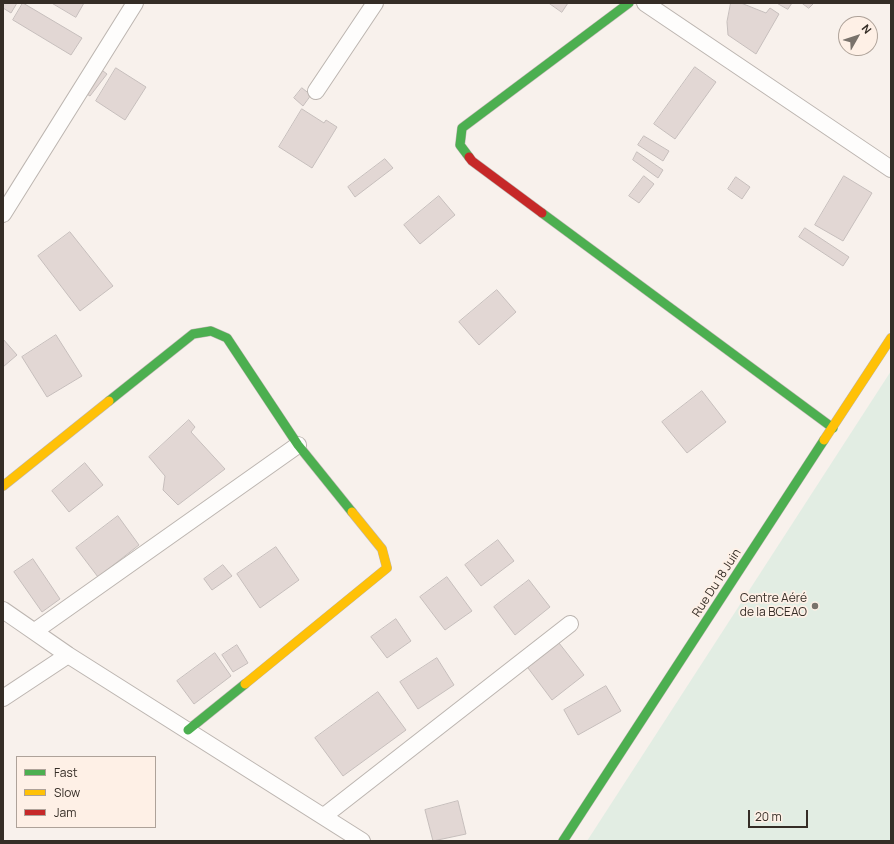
<!DOCTYPE html>
<meta charset="utf-8">
<style>
body{margin:0}
#map{position:relative;width:894px;height:844px;overflow:hidden;background:#f8f1ec;font-family:Manrope,sans-serif}
canvas{display:block}
.frame{position:absolute;inset:0;border:4px solid #352d26;pointer-events:none}
.legend{position:absolute;left:16px;top:756px;width:140px;height:72px;box-sizing:border-box;background:#fef0e6;border:1px solid #aea299;margin:0;padding:5px 7px;list-style:none;font-size:12px;color:#352d26}
.legend li{display:flex;align-items:center;gap:8px;height:20px}
.legend b{width:20px;border:1px solid #aea299}
.north{position:absolute;left:838px;top:16px;width:40px;height:40px;box-sizing:border-box;background:#fef0e6;border:1px solid #aea299;border-radius:50%;rotate:51deg;font-size:11px;font-weight:700;line-height:16px;text-align:center;color:#352d26}
.north::after{content:'';display:block;margin:auto;width:14px;height:18px;background:#79726b;clip-path:polygon(50% 0,100% 100%,50% 72%,0 100%)}
.scale{position:absolute;left:748px;top:810px;width:60px;height:18px;box-sizing:border-box;border:2px solid #352d26;border-top:0;padding-left:5px;font-size:12px;line-height:14px;white-space:nowrap;color:#352d26;-webkit-text-stroke:3px #fef0e6;paint-order:stroke}
</style>
<div id="map">
<canvas width="894" height="844"></canvas>
<div class="frame"></div>
<ul class="legend">
<li><b style="height:5px;background:#4caf50"></b>Fast</li>
<li><b style="height:5px;background:#ffc107"></b>Slow</li>
<li><b style="height:5px;background:#c62828"></b>Jam</li>
</ul>
<div class="north">N</div>
<div class="scale">20 m</div>
</div>
<script>
const ctx = document.querySelector('canvas').getContext('2d');
ctx.lineJoin = 'round';
function fillPath(path, color) { ctx.fillStyle = color; ctx.fill(path, 'evenodd'); }
function stroke(path, color, width, dash) { ctx.strokeStyle = color; ctx.lineWidth = width; ctx.lineCap = dash ? 'butt' : 'round'; ctx.setLineDash(dash || []); ctx.stroke(path); }
function write(font, color, halo, rows, align = 'center') {
  ctx.font = font + ' Manrope,sans-serif'; ctx.lineWidth = 3.5; ctx.setLineDash([]); ctx.textBaseline = 'middle'; ctx.strokeStyle = halo; ctx.fillStyle = color; for (const [text, x, y, turn = 0] of rows) {
    ctx.save(); ctx.translate(x, y); ctx.rotate((+turn || 0) * Math.PI / 180); ctx.textAlign = isNaN(turn) ? turn : align; if (halo) ctx.strokeText(text, 0, 0); ctx.fillText(text, 0, 0); ctx.restore();
  }
}
const green = new Path2D(`
 M 891,371 L 891,841 L 587,841 Z`);
const building = new Path2D(`
 M 3,3 L 17,3 L 11,13 L 3,8 Z
 M 23,3 L 82,38 L 71,55 L 13,20 Z
 M 52,3 L 84,3 L 76,17 Z
 M 549,3 L 568,3 L 562,12 Z
 M 731,3 L 741,3 L 766,13 L 770,8 L 779,14 L 756,54 L 728,35 L 727,22 Z
 M 777,3 L 792,3 L 788,9 Z
 M 802,3 L 814,3 L 809,8 Z
 M 695,67 L 716,82 L 675,139 L 654,124 Z
 M 99,68 L 107,74 L 90,96 L 82,91 Z
 M 116,68 L 146,87 L 125,120 L 96,101 Z
 M 302,88 L 311,95 L 303,106 L 294,98 Z
 M 302,109 L 324,123 L 326,120 L 337,127 L 312,168 L 279,147 Z
 M 644,136 L 669,151 L 663,161 L 638,145 Z
 M 637,152 L 663,170 L 658,178 L 633,160 Z
 M 385,159 L 393,168 L 355,197 L 348,187 Z
 M 644,176 L 654,184 L 639,203 L 629,196 Z
 M 844,176 L 872,193 L 843,241 L 815,225 Z
 M 736,177 L 750,187 L 742,199 L 728,189 Z
 M 439,196 L 455,215 L 420,244 L 404,225 Z
 M 805,228 L 849,257 L 843,266 L 799,237 Z
 M 70,232 L 113,286 L 80,311 L 38,256 Z
 M 497,290 L 516,312 L 479,345 L 459,322 Z
 M 56,335 L 82,376 L 47,397 L 22,357 Z
 M 3,339 L 17,355 L 3,367 Z
 M 702,391 L 726,422 L 687,453 L 662,422 Z
 M 189,420 L 195,427 L 191,432 L 225,469 L 178,505 L 163,490 L 165,476 L 149,457 Z
 M 85,463 L 103,485 L 69,512 L 52,491 Z
 M 118,516 L 139,545 L 98,577 L 76,548 Z
 M 498,540 L 514,561 L 481,586 L 465,565 Z
 M 276,547 L 299,580 L 260,608 L 237,574 Z
 M 33,559 L 60,599 L 42,612 L 14,572 Z
 M 223,565 L 232,576 L 212,590 L 204,579 Z
 M 447,577 L 472,611 L 445,630 L 420,597 Z
 M 529,580 L 550,607 L 515,635 L 494,607 Z
 M 396,619 L 411,641 L 387,658 L 371,637 Z
 M 559,643 L 584,675 L 552,700 L 528,668 Z
 M 237,645 L 248,663 L 233,672 L 222,655 Z
 M 215,653 L 231,676 L 194,704 L 177,681 Z
 M 437,658 L 454,685 L 418,709 L 400,682 Z
 M 606,686 L 621,711 L 578,735 L 564,710 Z
 M 378,692 L 406,730 L 343,776 L 315,738 Z
 M 458,801 L 466,834 L 433,841 L 425,810 Z`);
const street = new Path2D(`
 M 645,3 L 891,169
 M 316,91 L 375,3
 M 3,214 L 135,3
 M 3,610 L 68,655 L 362,841
 M 35,631 L 298,445
 M 3,698 L 68,655
 M 324,816 L 570,624`);
const fast = new Path2D(`
 M 469,157 L 460,145 L 462,128 L 629,3
 M 542,213 L 833,428
 M 109,401 L 193,334 L 211,331 L 227,338 L 298,445 L 352,512
 M 188,730 L 245,684
 M 563,841 L 824,440`);
const slow = new Path2D(`
 M 824,440 L 891,338
 M 3,486 L 109,401
 M 245,684 L 387,568 L 382,549 L 352,512`);
const jam = new Path2D(`
 M 469,157 L 472,161 L 542,213`);
const markers = [
 [815,606,4,"#79726b"]
];
const streetNames = [
 ["Rue Du 18 Juin",717,583,-57]
];
const poiNames = [
 ["Centre Aéré",807,599],
 ["de la BCEAO",807,613]
];
fillPath(green, '#e2ede3');
fillPath(building, '#e2d7d4');
stroke(building, '#c6bebc', 1);
stroke(street, '#bcb5b0', 18);
stroke(fast, '#bcb5b0', 10);
stroke(slow, '#bcb5b0', 10);
stroke(jam, '#bcb5b0', 10);
stroke(street, '#fefdfc', 16);
stroke(fast, '#4caf50', 9);
stroke(slow, '#ffc107', 9);
stroke(jam, '#c62828', 9);
for (const [x, y, r, color] of markers) { const dot = new Path2D(); dot.arc(x, y, r, 0, 2 * Math.PI); ctx.fillStyle = color; ctx.fill(dot); stroke(dot, '#fef0e6', 1.5); }
write('12px', '#352d26', '#fef0e6', streetNames);
write('12px', '#352d26', '#fef0e6', poiNames, 'right');
</script>
